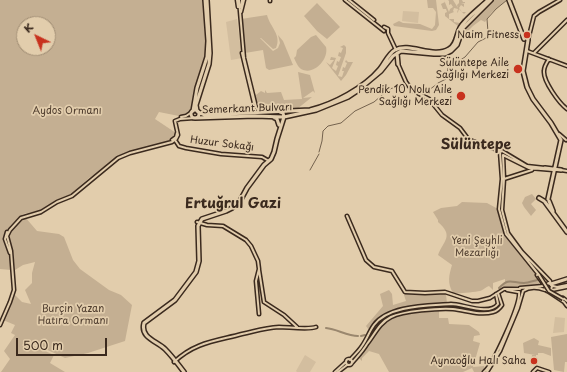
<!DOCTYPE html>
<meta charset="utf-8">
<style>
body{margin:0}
#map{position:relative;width:567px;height:372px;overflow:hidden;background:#e2cdac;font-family:"Playpen Sans",sans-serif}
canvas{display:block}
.north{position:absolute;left:16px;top:16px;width:40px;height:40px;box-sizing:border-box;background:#e2cdac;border:1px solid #9f8c73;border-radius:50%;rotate:317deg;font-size:11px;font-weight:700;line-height:16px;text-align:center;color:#3b2a1e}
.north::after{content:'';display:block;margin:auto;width:14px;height:18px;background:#c8321e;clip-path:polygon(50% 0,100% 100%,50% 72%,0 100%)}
.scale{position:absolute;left:16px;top:338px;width:91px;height:18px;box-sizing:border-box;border:2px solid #3b2a1e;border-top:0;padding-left:5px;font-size:12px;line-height:14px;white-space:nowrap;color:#3b2a1e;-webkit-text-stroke:3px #e2cdac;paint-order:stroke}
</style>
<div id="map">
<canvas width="567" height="372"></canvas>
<div class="north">K</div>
<div class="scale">500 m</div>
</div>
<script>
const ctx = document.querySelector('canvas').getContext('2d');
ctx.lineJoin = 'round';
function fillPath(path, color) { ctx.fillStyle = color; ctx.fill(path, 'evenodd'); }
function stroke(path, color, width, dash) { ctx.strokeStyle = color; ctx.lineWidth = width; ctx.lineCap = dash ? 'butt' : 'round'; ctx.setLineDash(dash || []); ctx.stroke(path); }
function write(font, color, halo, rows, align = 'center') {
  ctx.font = font + ' "Playpen Sans",sans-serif'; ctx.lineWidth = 3.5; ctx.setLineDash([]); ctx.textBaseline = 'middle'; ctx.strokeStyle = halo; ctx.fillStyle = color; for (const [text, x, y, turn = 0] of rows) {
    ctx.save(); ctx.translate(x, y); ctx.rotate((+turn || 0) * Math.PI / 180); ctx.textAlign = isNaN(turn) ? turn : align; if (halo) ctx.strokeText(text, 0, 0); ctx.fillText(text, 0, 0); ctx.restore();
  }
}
const built = new Path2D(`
 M 403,11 L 419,12 L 418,23 L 402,21 Z
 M 237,19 L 242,58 L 231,60 L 226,22 Z
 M 555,317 L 565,318 L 564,332 L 553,333 Z
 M 305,355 L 316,362 L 310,372 L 297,372 L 296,371 Z`);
const green = new Path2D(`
 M 0,0 L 203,0 L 206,53 L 195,91 L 192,107 L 189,113 L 179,116 L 159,112 L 155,119 L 176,133 L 175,137 L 172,140 L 121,155 L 109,162 L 102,170 L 89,178 L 71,194 L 56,200 L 41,210 L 23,214 L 11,225 L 6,233 L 6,239 L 10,250 L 11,270 L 0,269 ZM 24,24 L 48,24 L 48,48 L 24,48 Z
 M 427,0 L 436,0 L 439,25 L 436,30 L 432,31 L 394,26 L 393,24 L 399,21 L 403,23 L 420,24 L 432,29 L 435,25 L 436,12 L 433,8 L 428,8 Z
 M 444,0 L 449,12 L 450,9 L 453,7 L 451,4 L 449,5 L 449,1 L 448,0 L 453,0 L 458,8 L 457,5 L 459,3 L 459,0 L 462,0 L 463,2 L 465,2 L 465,3 L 461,4 L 464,4 L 464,7 L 461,5 L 459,8 L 462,12 L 466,12 L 464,14 L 459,9 L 458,12 L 457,13 L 458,9 L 454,8 L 453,11 L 454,12 L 449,14 L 449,19 L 454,19 L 454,22 L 460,23 L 463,18 L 465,21 L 459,27 L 445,16 L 445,13 L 447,12 L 446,9 L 443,9 L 441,4 L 445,2 Z
 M 493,0 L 507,0 L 491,13 L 485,22 L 481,20 L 473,26 L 465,34 L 466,30 L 465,28 Z
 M 317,3 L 340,27 L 327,39 L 317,31 L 304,16 Z
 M 267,15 C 270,27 282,35 276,48 L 273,49 L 261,38 L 260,38 L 273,51 L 278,48 L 280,43 L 278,35 L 283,41 L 293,65 L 269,70 L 266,68 L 263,50 L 245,53 L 241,19 Z
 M 316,35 L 326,47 C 329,59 314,76 301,69 C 298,67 296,62 294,58 L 296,56 L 297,50 L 311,37 Z
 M 344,45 L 346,47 L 346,53 L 338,76 L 342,77 L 344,71 L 342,71 L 343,67 L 345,68 L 347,63 L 345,62 L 346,60 L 348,62 L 353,62 L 346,75 L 341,81 L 326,62 L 330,65 L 334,60 L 330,60 L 331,57 L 336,58 L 332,68 L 336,71 L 338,66 L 336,65 L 337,61 L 339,62 L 341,57 L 338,56 L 339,52 L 341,53 L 343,48 L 340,47 Z
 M 298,72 L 310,75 L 315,93 L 313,91 L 303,98 L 312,97 L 297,109 L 259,111 L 254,94 L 256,95 L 261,91 L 265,93 L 265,90 L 267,93 L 281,92 L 284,100 L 302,99 Z
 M 532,194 L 536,199 L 531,204 L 536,210 L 531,216 L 524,207 L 522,203 L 525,197 Z
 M 462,202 L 487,203 L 498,209 C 501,217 501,225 505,233 C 513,251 536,264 539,284 C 525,286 510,285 498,291 L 505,283 L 505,279 L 493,283 L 493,290 L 489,286 C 486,287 483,290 480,291 C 475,292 457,294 453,293 C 447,283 449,275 452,265 L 438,255 C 444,240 454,236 438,222 L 438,220 L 433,212 L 441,208 L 457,206 Z
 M 25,217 L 37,231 L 59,234 L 64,237 L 73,260 L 80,269 L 109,290 L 121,295 L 132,305 L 125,341 L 88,353 L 65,358 L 26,340 L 24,344 L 27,343 L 54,355 L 50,363 L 65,372 L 1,372 L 10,359 L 4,351 L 15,335 L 11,333 L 15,325 L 3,320 L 14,294 L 22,302 L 31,304 L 25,290 L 32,283 L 32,273 L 35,262 L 23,265 L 15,270 C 14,263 14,257 13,251 C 12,247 10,243 9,239 C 8,230 19,220 25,217 Z
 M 389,290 L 392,294 L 393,305 L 406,301 L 404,295 L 406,293 L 416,295 L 446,294 L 447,304 L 395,310 C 384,314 376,321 369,330 L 366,326 L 383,306 L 380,294 Z
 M 439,311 L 439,318 L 448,318 L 449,324 L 469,325 L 479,332 L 480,335 L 474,336 L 473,341 L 480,343 L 473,367 L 484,366 L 485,370 L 482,372 L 474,372 L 472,368 L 463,372 L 389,372 L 379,354 L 369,351 L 362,358 L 362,361 L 359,358 C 367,348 377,327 386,320 C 398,312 424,312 439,311 Z
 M 567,334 L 567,362 L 565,362 L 564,372 L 554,370 L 551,337 Z
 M 534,338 L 539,341 L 538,345 L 551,348 L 551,356 L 543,353 L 538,353 L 538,355 L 536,355 L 536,364 L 531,364 L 532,355 L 535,355 L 524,353 L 523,343 Z`);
const stream = new Path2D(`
 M 488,32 L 487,19 L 496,9 L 507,0
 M 447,75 L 448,68 L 465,57 L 478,42 L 486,38 L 488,34
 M 438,83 L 446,79 L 447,77
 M 390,89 L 395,87 L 407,87
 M 425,93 L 437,84
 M 319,152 L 322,141 L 323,131 L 328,126 L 341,123 L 355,111 L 374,102 L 388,90
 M 310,170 L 319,154`);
const canal = new Path2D(`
 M 499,288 C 509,277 512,283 524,283 C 528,283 533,281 537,280
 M 498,296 L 500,303
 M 448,308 L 462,309
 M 468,311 L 492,311
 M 326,328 C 337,329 347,336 358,336
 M 361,336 L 365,335
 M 368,338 C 378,318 391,313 412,311`);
const minor = new Path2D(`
 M 237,0 L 238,7
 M 239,0 L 244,58 L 256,107 L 259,112
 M 345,0 L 384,31
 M 349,0 L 374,20
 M 270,1 L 270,0
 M 241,7 L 242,0
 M 241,12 L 244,0
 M 384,27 L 388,29 L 388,33 L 396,50
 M 528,40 L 534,16 L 539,12 L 560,0
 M 527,51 L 567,66
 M 242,53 L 254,103
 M 534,53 L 567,20
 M 549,59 C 547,62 544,67 544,71 C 543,81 559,103 567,109
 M 398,64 L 406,82 L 412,90 L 429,99 L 442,115 L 460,128 L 469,140 L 474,143
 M 181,117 L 186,116 L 192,112
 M 559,134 L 566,140
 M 172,140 L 176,137 L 177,133
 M 175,140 L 179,146 L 186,148 L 221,154 L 262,157 L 269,161
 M 470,140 L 500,151
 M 503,155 L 504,179 L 502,210 L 508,233 L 522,252 L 550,281 L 551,284
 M 503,155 L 529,168 L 553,170
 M 561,170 L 567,171
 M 504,179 L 532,170
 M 347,216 L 366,260 L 374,267 L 392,271 L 405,292 L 425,293 L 445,292 L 472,301 L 478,301 L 490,298 L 504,289 L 520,289
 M 197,222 L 207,225 L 223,226 L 246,240 L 251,246 L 258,261 L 259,269 L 256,281 L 259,314
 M 7,232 L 5,239 L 10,253
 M 259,270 L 264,302 L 284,315 L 297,327
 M 537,275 L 545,286 L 546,290 L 564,302 L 567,306
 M 539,275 L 506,234 L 499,209 L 502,179 L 500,152 L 502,151 L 527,166 L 545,168
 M 545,285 L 549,283 L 552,286 L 551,290 L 547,291
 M 553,286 L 557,287 L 567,285
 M 520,288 L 543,286
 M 507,290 L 518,292
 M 552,290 L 567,287
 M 523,291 C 529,287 537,287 545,290
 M 563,298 L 567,301
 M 0,325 L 10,302 L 14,290 L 11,251 L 7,236 L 10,230 L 21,218 L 41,212 L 57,202 L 72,196 L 118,158 L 130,153 L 172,142 L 176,139 L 178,135 L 175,121 L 180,119 L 194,118
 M346 362a3 3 0 1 1 6 0a3 3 0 1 1-6 0Z
 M 350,360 C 354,355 359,351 362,346 C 367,339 369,332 374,325 C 389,305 428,306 451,304 C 463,304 489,316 498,304 L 496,294
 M 174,362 C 195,342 216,341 242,334 C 256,331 264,328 279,327 C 288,327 309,330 316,327
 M 352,363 C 357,357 363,351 367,344 C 375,334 379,323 391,317 C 403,311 439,308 453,309 C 465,310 480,316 493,312 C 497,311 500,308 502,305 L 498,293
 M 335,372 L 346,362
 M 338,372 L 347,365
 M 484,372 C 493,365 521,304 519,292
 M 487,372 L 500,351 L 518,308 L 523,291
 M 533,372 L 537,368 L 549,372`);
const major = new Path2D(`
 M 509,0 L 524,39
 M 527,38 L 528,40 L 523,71 L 527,87 L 533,99 L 551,123 L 561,140 L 548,199
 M 397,53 L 398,64
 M191 114a4 4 0 1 1 8 0a4 4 0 1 1-8 0Z
 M 193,111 L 197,88 L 207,57 L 208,41 L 205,0
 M 197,111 L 196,105 L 209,64 L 210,53 L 207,0
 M 198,112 L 205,115 L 310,110 C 334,104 364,88 380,69 C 385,63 388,54 395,50 C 410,42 433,59 449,49 C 457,45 456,35 460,28 C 465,19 480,8 488,0
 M 273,117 L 277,119 L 279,125
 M 195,118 L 255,116 L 284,117 L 316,110 L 348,97 L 357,91 L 381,71 L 393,56 L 401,51 L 434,54 L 445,54 L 451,51 L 457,45 L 463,28 L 491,0
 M 545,168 L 561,170
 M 539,198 L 544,201
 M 549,201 L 553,211
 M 545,202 L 567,232
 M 551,284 L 567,279
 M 184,372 C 178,364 172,356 165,349 C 157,341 140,338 144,323 L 175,300 L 196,272 L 199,261 L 198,226 L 202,219 L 226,211 L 232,208 L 240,201 L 247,188 L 264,165 L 271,159 L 274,152 L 277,139 L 284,117 L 283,113 L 280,112`);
const minorBridge = new Path2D(`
 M 539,275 L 549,291 L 563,299`);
const markers = [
 [527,35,4,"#c8321e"],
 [518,69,5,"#c8321e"],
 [461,96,5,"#c8321e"],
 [534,361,4,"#c8321e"]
];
const poiNames = [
 ["Naim Fitness",519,35],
 ["Sülüntepe Aile",509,63],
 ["Sağlığı Merkezi",509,75],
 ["Pendik 10 Nolu Aile",452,90],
 ["Sağlığı Merkezi",452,102],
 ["Aynaoğlu Halı Saha",526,361]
];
const streetNames = [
 ["Semerkant Bulvarı",247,109,-2],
 ["Huzur Sokağı",222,144,7]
];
const parkNames = [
 ["Aydos Ormanı",67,111],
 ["Yeni Şeyhli",477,241],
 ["Mezarlığı",477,253],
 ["Burçin Yazan",73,309],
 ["Hatıra Ormanı",73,321]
];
const districtNames = [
 ["Sülüntepe",476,145],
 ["Ertuğrul Gazi",233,204]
];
fillPath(built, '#d3be9f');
fillPath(green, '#c4af92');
stroke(stream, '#74624e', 1);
stroke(canal, '#9a876e', 2);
stroke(minor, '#3b2a1e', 5);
stroke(major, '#3b2a1e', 6);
stroke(minor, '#e2cdac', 2);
stroke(major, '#e2cdac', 3);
stroke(minorBridge, '#3b2a1e', 5, []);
stroke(minorBridge, '#e2cdac', 2);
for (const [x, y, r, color] of markers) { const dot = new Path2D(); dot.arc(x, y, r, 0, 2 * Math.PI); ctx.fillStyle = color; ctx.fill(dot); stroke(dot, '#e2cdac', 1.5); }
write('10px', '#3b2a1e', '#e2cdac', poiNames, 'right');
write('10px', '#3b2a1e', '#e2cdac', streetNames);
write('10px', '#503e2f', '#e2cdac', parkNames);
write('bold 14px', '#3b2a1e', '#e2cdac', districtNames);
</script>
